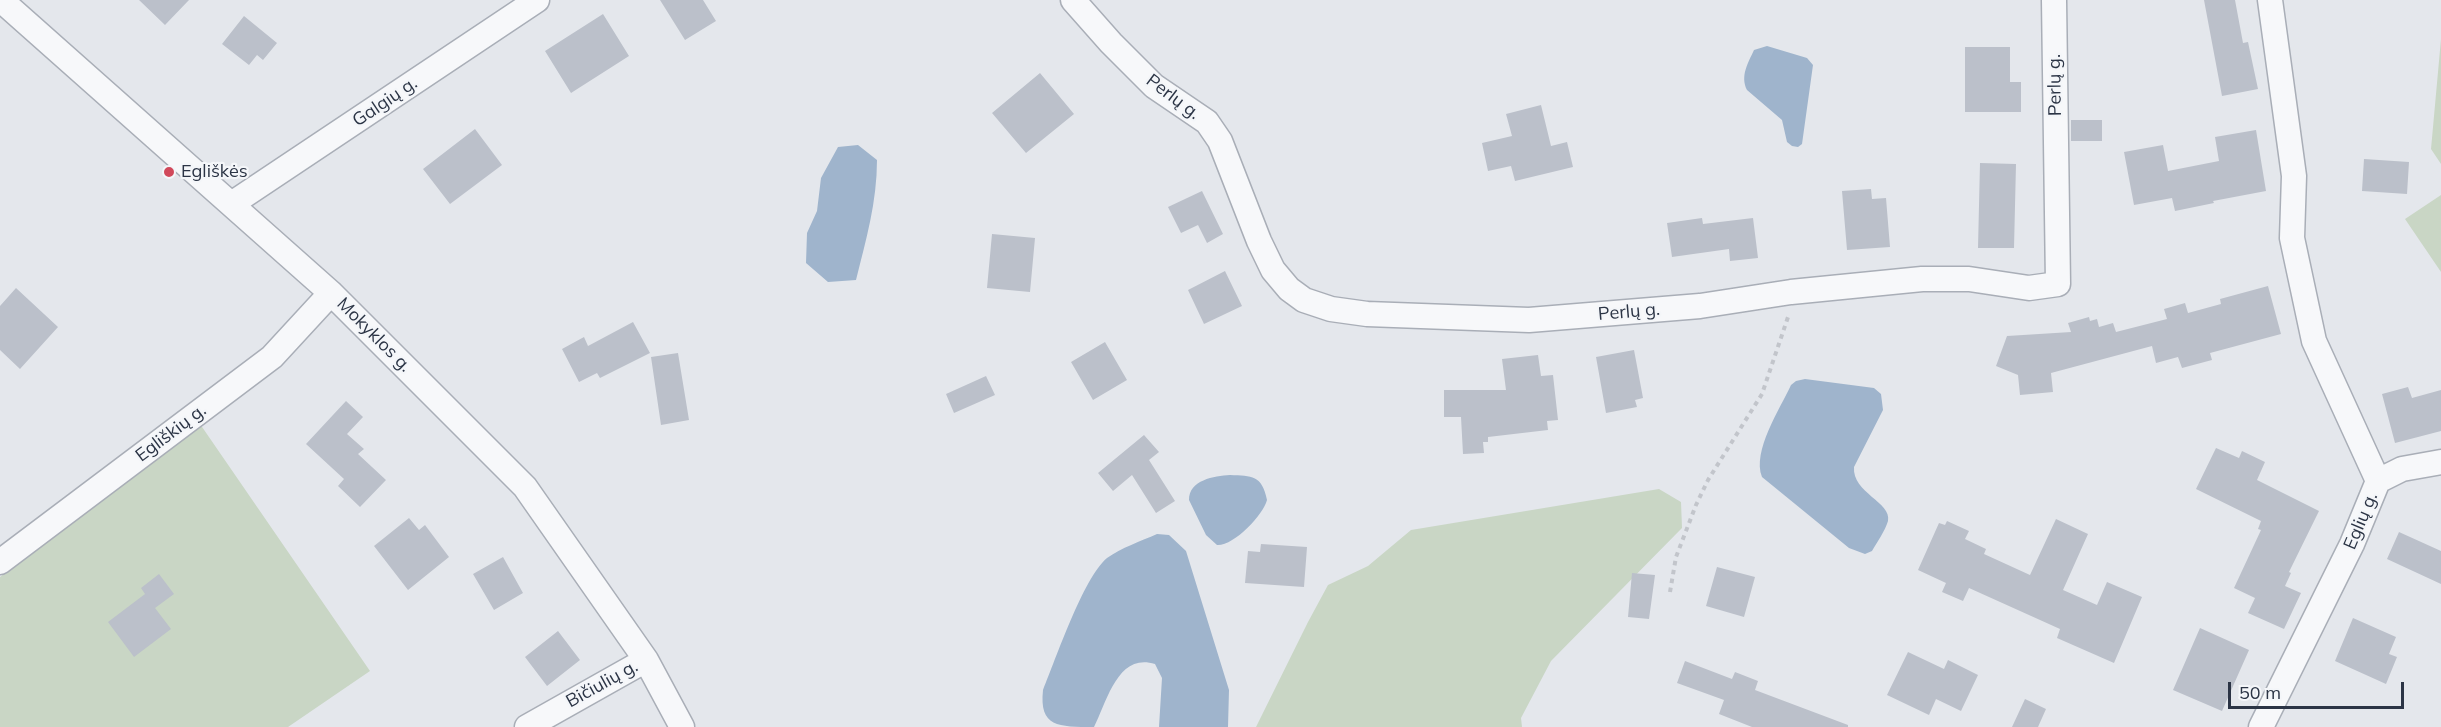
<!DOCTYPE html>
<meta charset="utf-8">
<style>
body{margin:0}
#map{position:relative;width:2441px;height:727px;overflow:hidden;background:#e4e7ec;font-family:Mulish,sans-serif}
canvas{display:block}
.scale{position:absolute;left:2228px;top:682px;width:176px;height:27px;box-sizing:border-box;border:3px solid #2b3445;border-top:0;padding-left:8px;font-size:18px;line-height:21px;white-space:nowrap;color:#2b3445;-webkit-text-stroke:4px #f4f6f9;paint-order:stroke}
</style>
<div id="map">
<canvas width="2441" height="727"></canvas>
<div class="scale">50 m</div>
</div>
<script>
const ctx = document.querySelector('canvas').getContext('2d');
ctx.lineJoin = 'round';
function fillPath(path, color) { ctx.fillStyle = color; ctx.fill(path, 'evenodd'); }
function stroke(path, color, width, dash) { ctx.strokeStyle = color; ctx.lineWidth = width; ctx.lineCap = dash ? 'butt' : 'round'; ctx.setLineDash(dash || []); ctx.stroke(path); }
function write(font, color, halo, rows, align = 'center') {
  ctx.font = font + ' Mulish,sans-serif'; ctx.lineWidth = 4.5; ctx.setLineDash([]); ctx.textBaseline = 'middle'; ctx.strokeStyle = halo; ctx.fillStyle = color; for (const [text, x, y, turn = 0] of rows) {
    ctx.save(); ctx.translate(x, y); ctx.rotate((+turn || 0) * Math.PI / 180); ctx.textAlign = isNaN(turn) ? turn : align; if (halo) ctx.strokeText(text, 0, 0); ctx.fillText(text, 0, 0); ctx.restore();
  }
}
const green = new Path2D(`
 M 2441,39 L 2441,164 L 2431,149 Z
 M 2441,195 L 2441,272 L 2405,219 Z
 M 200,424 L 370,671 L 288,727 L 0,727 L 0,577 Z
 M 1659,489 L 1681,502 L 1682,528 L 1551,661 L 1521,718 L 1522,727 L 1256,727 L 1308,622 L 1328,585 L 1368,566 L 1411,530 Z`);
const water = new Path2D(`
 M 1767,46 L 1807,58 L 1813,65 L 1802,144 L 1798,147 L 1792,146 L 1787,142 L 1782,120 L 1747,90 C 1740,76 1748,63 1754,50 Z
 M 858,145 L 877,160 C 877,202 866,240 856,280 L 828,282 L 806,263 L 807,233 L 817,211 L 821,178 L 838,147 Z
 M 1805,379 L 1874,388 L 1881,394 L 1883,410 L 1854,467 C 1852,493 1892,502 1888,521 C 1885,531 1877,542 1872,551 L 1865,554 L 1849,548 L 1762,477 C 1752,451 1780,409 1791,385 L 1796,381 Z
 M 1230,475 C 1252,476 1262,475 1267,500 C 1263,515 1234,546 1217,545 L 1206,535 L 1189,500 C 1189,480 1214,476 1230,475 Z
 M 1157,534 L 1169,535 L 1186,551 L 1229,690 L 1228,727 L 1159,727 L 1162,678 L 1155,664 C 1118,652 1107,701 1094,727 C 1058,727 1039,727 1043,690 C 1056,659 1083,578 1107,558 C 1121,548 1141,541 1157,534 Z`);
const building = new Path2D(`
 M 139,0 L 189,0 L 165,25 Z
 M 660,0 L 703,0 L 716,21 L 685,40 Z
 M 2204,0 L 2235,0 L 2243,43 L 2248,42 L 2258,89 L 2222,96 Z
 M 603,14 L 629,56 L 571,93 L 545,51 Z
 M 244,16 L 277,43 L 263,60 L 257,55 L 249,65 L 222,44 Z
 M 1965,47 L 2010,47 L 2010,82 L 2021,82 L 2021,112 L 1965,112 Z
 M 1040,73 L 1074,114 L 1026,153 L 992,113 Z
 M 1541,105 L 1551,146 L 1567,142 L 1573,167 L 1515,181 L 1511,166 L 1488,171 L 1482,143 L 1512,136 L 1506,114 Z
 M 2071,120 L 2102,120 L 2102,141 L 2071,141 Z
 M 475,129 L 502,165 L 450,204 L 423,169 Z
 M 2256,130 L 2266,191 L 2213,201 L 2214,203 L 2175,211 L 2172,198 L 2134,205 L 2124,152 L 2163,145 L 2168,171 L 2219,161 L 2215,137 Z
 M 2364,159 L 2409,162 L 2407,194 L 2362,191 Z
 M 1980,163 L 2016,164 L 2014,248 L 1978,248 Z
 M 1871,189 L 1872,199 L 1886,198 L 1890,247 L 1847,250 L 1842,191 Z
 M 1202,191 L 1223,234 L 1207,243 L 1198,225 L 1181,233 L 1168,207 Z
 M 1702,218 L 1703,224 L 1753,218 L 1758,258 L 1730,261 L 1729,249 L 1672,257 L 1667,223 Z
 M 992,234 L 1035,238 L 1030,292 L 987,288 Z
 M 1225,271 L 1242,306 L 1204,324 L 1188,290 Z
 M 2268,286 L 2281,334 L 2210,353 L 2212,360 L 2182,368 L 2178,357 L 2156,363 L 2152,346 L 2051,373 L 2053,392 L 2020,395 L 2018,375 L 1996,366 L 2007,336 L 2071,332 L 2068,323 L 2089,317 L 2090,321 L 2097,319 L 2099,327 L 2113,323 L 2116,332 L 2167,319 L 2164,309 L 2185,303 L 2188,313 L 2221,304 L 2220,299 Z
 M 16,288 L 58,327 L 20,369 L 0,350 L 0,306 Z
 M 633,322 L 650,353 L 600,378 L 597,373 L 579,382 L 562,349 L 584,337 L 588,346 Z
 M 1105,342 L 1127,380 L 1093,400 L 1071,362 Z
 M 1634,350 L 1643,398 L 1635,400 L 1637,407 L 1606,413 L 1596,357 Z
 M 678,353 L 689,420 L 661,425 L 651,357 Z
 M 1538,355 L 1541,376 L 1553,375 L 1558,420 L 1547,421 L 1548,430 L 1488,437 L 1488,442 L 1483,442 L 1484,453 L 1463,454 L 1461,417 L 1444,417 L 1444,390 L 1506,390 L 1502,359 Z
 M 986,376 L 995,395 L 954,413 L 946,394 Z
 M 2408,387 L 2412,398 L 2441,390 L 2441,431 L 2395,443 L 2382,394 Z
 M 346,401 L 363,417 L 347,434 L 364,449 L 358,454 L 386,480 L 360,507 L 338,486 L 344,479 L 306,444 Z
 M 1144,435 L 1159,452 L 1149,460 L 1175,501 L 1156,513 L 1132,475 L 1113,491 L 1098,473 Z
 M 2216,448 L 2239,458 L 2242,451 L 2265,462 L 2257,480 L 2319,511 L 2289,572 L 2291,573 L 2285,586 L 2301,593 L 2284,629 L 2248,613 L 2255,598 L 2234,588 L 2261,530 L 2258,529 L 2261,521 L 2196,489 Z
 M 409,518 L 419,530 L 425,525 L 449,557 L 408,590 L 374,546 Z
 M 2056,519 L 2088,534 L 2063,590 L 2097,605 L 2107,582 L 2142,597 L 2114,663 L 2057,638 L 2060,629 L 1969,588 L 1963,601 L 1942,592 L 1946,583 L 1918,570 L 1939,523 L 1945,525 L 1947,521 L 1969,531 L 1965,539 L 1986,549 L 1984,554 L 2030,575 Z
 M 2399,532 L 2441,551 L 2441,584 L 2387,559 Z
 M 1261,544 L 1307,547 L 1304,587 L 1245,583 L 1248,551 L 1260,552 Z
 M 503,557 L 523,593 L 494,610 L 473,574 Z
 M 1717,567 L 1755,577 L 1744,617 L 1706,606 Z
 M 1632,573 L 1655,575 L 1649,619 L 1628,617 Z
 M 159,574 L 174,594 L 155,608 L 171,629 L 134,657 L 108,622 L 145,594 L 149,600 L 141,588 Z
 M 2353,618 L 2396,637 L 2389,654 L 2397,657 L 2386,684 L 2335,661 Z
 M 2200,628 L 2249,650 L 2222,711 L 2173,690 Z
 M 558,631 L 580,660 L 547,686 L 525,657 Z
 M 1908,652 L 1944,669 L 1948,660 L 1978,675 L 1961,711 L 1936,699 L 1929,715 L 1887,695 Z
 M 1685,661 L 1732,679 L 1735,672 L 1758,681 L 1755,690 L 1848,725 L 1848,727 L 1752,727 L 1719,714 L 1724,700 L 1677,683 Z
 M 2025,699 L 2046,709 L 2038,727 L 2012,727 Z`);
const path = new Path2D(`
 M 1670,592 L 1676,557 L 1696,505 L 1708,480 L 1762,394 L 1788,317`);
const minor = new Path2D(`
 M 1,0 L 331,293 L 525,487 L 646,660 L 682,727
 M 1073,0 L 1111,43 L 1154,86 L 1207,122 L 1220,141 L 1259,241 L 1273,270 L 1289,289 L 1304,300 L 1331,309 L 1367,314 L 1529,320 L 1700,306 L 1791,292 L 1922,279 L 1969,279 L 2029,288 L 2058,284 L 2054,0
 M 233,203 L 537,0
 M 2378,481 L 2402,469 L 2441,462
 M 0,562 L 272,357 L 331,293
 M 527,727 L 646,660
 M 2261,727 L 2352,544 L 2378,481 L 2314,341 L 2292,238 L 2294,176 L 2270,0`);
const markers = [
 [169,172,6,"#d1495b"]
];
const streetNames = [
 ["Perlų g.",2055,85,-91],
 ["Perlų g.",1173,97,37],
 ["Galgių g.",385,102,-34],
 ["Perlų g.",1629,312,-5],
 ["Mokyklos g.",374,335,45],
 ["Egliškių g.",171,433,-37],
 ["Eglių g.",2361,521,-67],
 ["Bičiulių g.",602,684,-29]
];
const poiNames = [
 ["Egliškės",181,172]
];
fillPath(green, '#c9d6c5');
fillPath(water, '#9fb4cc');
fillPath(building, '#bbc0ca');
stroke(minor, '#a9aeb7', 27);
stroke(path, '#c2c5cb', 4, [4.5, 4.5]);
stroke(minor, '#f7f8fa', 24);
for (const [x, y, r, color] of markers) { const dot = new Path2D(); dot.arc(x, y, r, 0, 2 * Math.PI); ctx.fillStyle = color; ctx.fill(dot); stroke(dot, '#f4f6f9', 2); }
write('18px', '#2b3445', '#f4f6f9', streetNames);
write('18px', '#2b3445', '#f4f6f9', poiNames, 'left');
</script>
